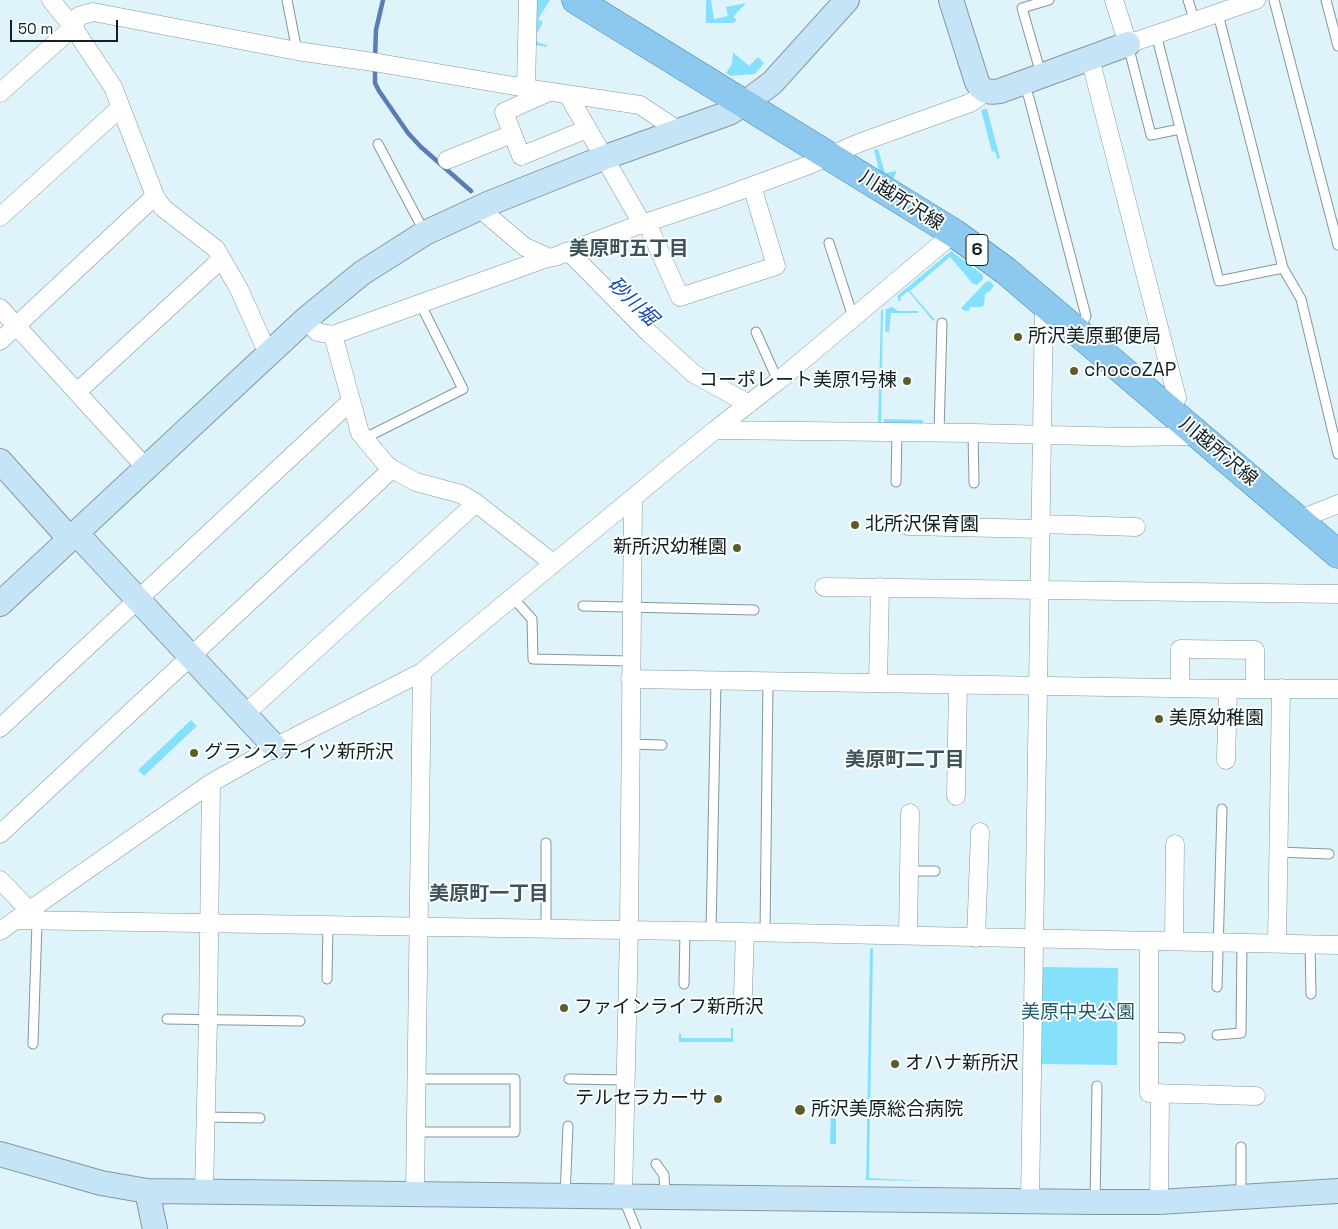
<!DOCTYPE html>
<meta charset="utf-8">
<style>
body{margin:0}
#map{position:relative;width:1338px;height:1229px;overflow:hidden;background:#dff4fa;font-family:"Space Grotesk",sans-serif}
canvas{display:block}
.scale{position:absolute;left:10px;top:20px;width:108px;height:22px;box-sizing:border-box;border:2px solid #161e20;border-top:0;padding-left:6px;font-size:15px;line-height:18px;white-space:nowrap;color:#161e20;-webkit-text-stroke:4px #f9feff;paint-order:stroke}
</style>
<div id="map">
<canvas width="1338" height="1229"></canvas>
<div class="scale">50 m</div>
</div>
<script>
const ctx = document.querySelector('canvas').getContext('2d');
ctx.lineJoin = 'round';
function fillPath(path, color) { ctx.fillStyle = color; ctx.fill(path, 'evenodd'); }
function stroke(path, color, width, dash) { ctx.strokeStyle = color; ctx.lineWidth = width; ctx.lineCap = dash ? 'butt' : 'round'; ctx.setLineDash(dash || []); ctx.stroke(path); }
function write(font, color, halo, rows, align = 'center') {
  ctx.font = font + ' "Space Grotesk","Noto Sans JP",sans-serif'; ctx.lineWidth = 4; ctx.setLineDash([]); ctx.textBaseline = 'middle'; ctx.strokeStyle = halo; ctx.fillStyle = color; for (const [text, x, y, turn = 0] of rows) {
    ctx.save(); ctx.translate(x, y); ctx.rotate((+turn || 0) * Math.PI / 180); ctx.textAlign = isNaN(turn) ? turn : align; if (halo) ctx.strokeText(text, 0, 0); ctx.fillText(text, 0, 0); ctx.restore();
  }
}
const green = new Path2D(`
 M 533,0 L 550,0 L 538,19 L 543,22 L 534,39 L 539,43 L 547,45 L 546,47 L 536,45 L 535,47 L 533,46 Z
 M 706,0 L 711,0 L 714,19 L 728,16 L 726,7 L 746,3 L 733,17 L 737,20 L 733,23 L 706,23 Z
 M 733,52 L 749,66 L 758,57 L 764,63 L 755,74 L 731,76 L 726,73 L 732,64 Z
 M 987,109 L 1000,158 L 997,159 L 995,151 L 992,152 L 981,110 Z
 M 878,149 L 885,173 L 897,171 L 892,181 L 880,174 L 874,150 Z
 M 951,251 L 983,275 L 983,279 L 977,285 L 973,284 L 950,257 L 910,291 L 935,320 L 933,321 L 909,292 L 907,292 L 900,298 L 901,300 L 899,302 L 897,296 Z
 M 990,281 L 994,286 L 990,291 L 985,294 L 984,305 L 982,307 L 970,307 L 969,311 L 965,311 L 961,308 L 986,282 Z
 M 892,307 L 898,311 L 918,311 L 918,313 L 891,313 L 889,332 L 887,332 L 885,331 L 886,309 Z
 M 883,309 L 881,427 L 878,426 L 881,311 Z
 M 884,419 L 923,420 L 923,425 L 884,424 Z
 M 191,720 L 197,726 L 144,776 L 138,770 Z
 M 873,948 L 869,1178 L 924,1181 L 866,1180 L 870,949 Z
 M 1040,967 L 1118,968 L 1117,1065 L 1039,1064 Z
 M 731,1028 L 733,1028 L 733,1042 L 679,1042 L 679,1033 L 681,1034 L 681,1038 L 731,1038 Z
 M 833,1098 L 836,1098 L 836,1144 L 830,1144 L 831,1100 Z`);
const stream = new Path2D(`
 M 375,58 L 376,30 L 383,0
 M 375,66 L 375,83 L 379,91 L 408,133 L 421,147 L 471,191`);
const lane = new Path2D(`
 M 287,0 L 297,51
 M 1188,0 L 1195,22
 M 1274,0 L 1338,245
 M 1326,0 L 1338,46
 M 1218,14 L 1283,268 L 1301,299 L 1338,454
 M 1156,34 L 1219,281 L 1283,268
 M 1128,45 L 1151,135 L 1180,129
 M 1041,74 L 1022,8 L 1049,0
 M 1024,84 L 1029,98 L 1086,316 L 1080,329
 M 378,144 L 425,233
 M 829,243 L 853,317
 M 756,332 L 778,381
 M 939,433 L 942,323
 M 973,433 L 974,483
 M 365,440 L 371,435 L 463,389 L 420,303
 M 896,482 L 897,432
 M 513,598 L 532,619 L 533,659 L 631,661
 M 583,606 L 754,610
 M 629,744 L 662,745
 M 546,843 L 546,929
 M 1278,852 L 1329,854
 M 909,871 L 935,871
 M 711,932 L 716,681
 M 765,933 L 768,682
 M 1310,944 L 1311,994
 M 327,979 L 328,925
 M 684,984 L 685,931
 M 1217,987 L 1222,809
 M 167,1019 L 300,1021
 M 1217,1035 L 1241,1033 L 1242,943
 M 1149,1037 L 1180,1038
 M 33,1044 L 37,922
 M 417,1079 L 515,1079 L 515,1132 L 417,1132
 M 569,1079 L 625,1080
 M 206,1117 L 260,1118
 M 1241,1147 L 1241,1196
 M 656,1164 L 664,1175 L 665,1196
 M 565,1196 L 568,1126
 M 623,1197 L 636,1229
 M 1095,1201 L 1097,1086`);
const street = new Path2D(`
 M 51,0 L 73,27 L 113,87 L 155,196 L 163,208 L 216,249 L 239,289 L 268,354
 M 1114,0 L 1128,44 L 1256,0
 M 1090,58 L 1177,398 L 1168,409
 M 526,88 L 528,0
 M 549,92 L 504,112 L 521,156 L 587,129
 M 0,93 L 73,27 L 79,16 L 93,12 L 297,51 L 373,62 L 526,88 L 640,105 L 679,131
 M 568,95 L 636,213 L 639,219 L 647,223 L 680,297 L 776,266 L 755,196 L 754,185
 M 447,160 L 512,134
 M 479,208 L 525,247 L 543,255 L 547,258
 M 0,217 L 120,108
 M 565,252 L 573,256 L 649,333 L 694,374 L 749,404
 M 0,308 L 146,468
 M 306,319 L 317,332 L 333,335 L 547,258 L 554,257 L 633,227 L 714,200 L 809,165 L 859,143 L 970,103 L 986,92
 M 333,335 L 360,433 L 385,463 L 392,469 L 416,482 L 461,494 L 476,503 L 553,563
 M 0,341 L 155,196
 M 77,392 L 214,266 L 222,260
 M 715,430 L 973,433 L 1127,437 L 1201,436
 M 1298,520 L 1338,504
 M 1041,524 L 1136,527
 M 908,526 L 1041,529
 M 824,587 L 1338,594
 M 630,679 L 1228,689 L 1338,689
 M 878,683 L 880,587
 M 1180,688 L 1180,649 L 1255,650 L 1255,689
 M 244,715 L 476,503
 M 0,728 L 351,401
 M 1226,760 L 1228,689
 M 956,796 L 958,685
 M 0,834 L 392,469
 M 0,880 L 29,910
 M 15,920 L 745,932 L 1338,945
 M 0,931 L 211,783 L 275,747 L 422,672 L 715,430 L 778,381 L 954,233
 M 908,935 L 910,813
 M 976,938 L 980,832
 M 1149,941 L 1149,1093 L 1256,1096
 M 1174,941 L 1175,844
 M 1277,943 L 1281,688
 M 743,994 L 745,932
 M 204,1192 L 208,1020 L 211,783
 M 415,1194 L 422,672
 M 623,1197 L 629,930 L 633,499
 M 1030,1201 L 1044,304
 M 1159,1202 L 1160,1093`);
const secondary = new Path2D(`
 M 951,0 L 977,82 C 982,92 989,93 1000,91 L 1128,44
 M 0,461 L 70,539
 M 76,533 L 275,747
 M 0,604 L 306,319 L 362,273 L 425,233 L 490,203 L 603,158 L 729,113 L 745,103 L 772,83 L 847,0
 M 0,1154 L 101,1183 L 147,1191 L 1095,1202 L 1159,1202 L 1338,1191
 M 147,1191 L 155,1229`);
const primary = new Path2D(`
 M 576,0 L 954,233 L 1006,271 L 1338,554`);
const markers = [
 [1018,337,5,"#5c5c29"],
 [1074,371,5,"#5c5c29"],
 [907,381,5,"#5c5c29"],
 [855,525,5,"#5c5c29"],
 [737,548,5,"#5c5c29"],
 [1159,719,5,"#5c5c29"],
 [194,753,5,"#5c5c29"],
 [564,1008,5,"#5c5c29"],
 [895,1064,5,"#5c5c29"],
 [718,1099,5,"#5c5c29"],
 [800,1110,6,"#5c5c29"]
];
const shields = [
 [977,250,22]
];
const shieldNames = [
 ["6",977,250]
];
const streetNames = [
 ["川越所沢線",901,201,32],
 ["川越所沢線",1218,452,40]
];
const poiNames = [
 ["所沢美原郵便局",1028,337],
 ["chocoZAP",1084,371],
 ["コーポレート美原1号棟",897,381,"right"],
 ["北所沢保育園",865,525],
 ["新所沢幼稚園",727,548,"right"],
 ["美原幼稚園",1169,719],
 ["グランステイツ新所沢",204,753],
 ["ファインライフ新所沢",574,1008],
 ["オハナ新所沢",905,1064],
 ["テルセラカーサ",708,1099,"right"],
 ["所沢美原総合病院",811,1110]
];
const parkNames = [
 ["美原中央公園",1078,1013]
];
const neighbourhoodNames = [
 ["美原町五丁目",629,250],
 ["美原町二丁目",905,761],
 ["美原町一丁目",489,895]
];
const waterNames = [
 ["砂川堀",632,302,44]
];
fillPath(green, '#85e1fb');
stroke(stream, '#5b7cb4', 4.5);
stroke(lane, '#84979d', 11);
stroke(street, '#84979d', 19);
stroke(secondary, '#84979d', 26);
stroke(primary, '#32769f', 29);
stroke(lane, '#fff', 9);
stroke(street, '#fff', 18);
stroke(secondary, '#c6e4f7', 24);
stroke(primary, '#8dc9ee', 28);
for (const [x, y, r, color] of markers) { const dot = new Path2D(); dot.arc(x, y, r, 0, 2 * Math.PI); ctx.fillStyle = color; ctx.fill(dot); stroke(dot, '#f9feff', 2); }
for (const [x, y, w] of shields) { const box = new Path2D(); box.roundRect(x - w / 2, y - 15.5, w, 31, 4); ctx.fillStyle = '#f9feff'; ctx.fill(box); stroke(box, '#161e20', 1); }
write('bold 18px', '#161e20', null, shieldNames);
write('19px', '#161e20', '#f9feff', streetNames);
write('19px', '#161e20', '#f9feff', poiNames, 'left');
write('19px', '#255c6a', '#f9feff', parkNames);
write('bold 20px', '#405258', '#f9feff', neighbourhoodNames);
write('italic 20px', '#1c4ba5', '#f9feff', waterNames);
</script>
